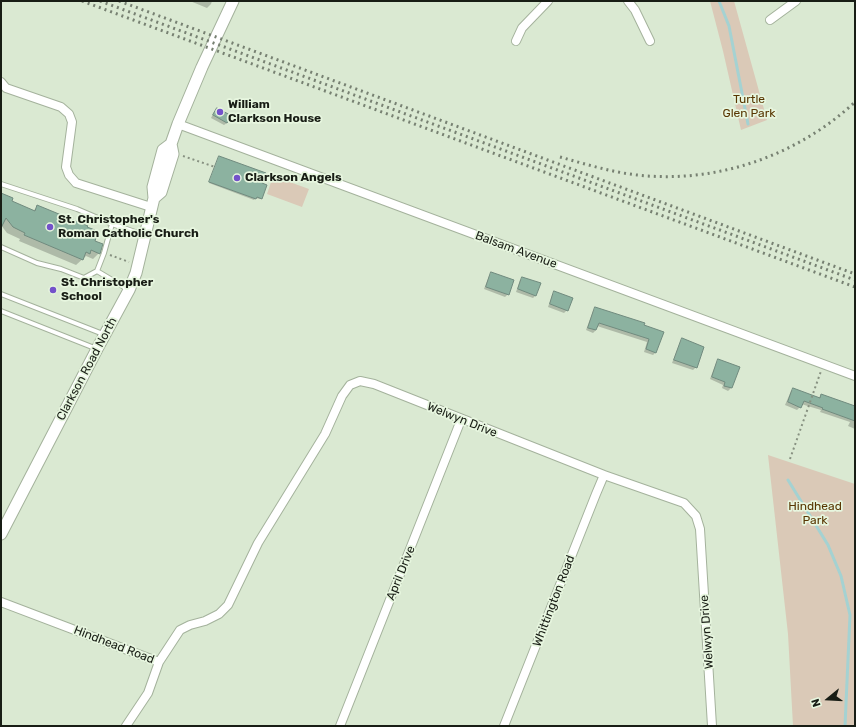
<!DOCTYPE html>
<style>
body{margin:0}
#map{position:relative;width:856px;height:727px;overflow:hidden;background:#dae9d2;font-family:Rubik,sans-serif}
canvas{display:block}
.frame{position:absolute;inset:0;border:2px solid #181d15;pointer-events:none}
.north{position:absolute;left:808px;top:679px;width:40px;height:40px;-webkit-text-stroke:3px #e7f6df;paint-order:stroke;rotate:252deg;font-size:11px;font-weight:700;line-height:16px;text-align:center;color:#181d15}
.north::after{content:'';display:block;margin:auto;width:14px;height:18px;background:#181d15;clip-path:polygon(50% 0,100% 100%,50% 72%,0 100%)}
</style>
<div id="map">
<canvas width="856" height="727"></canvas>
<div class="frame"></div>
<div class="north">N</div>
</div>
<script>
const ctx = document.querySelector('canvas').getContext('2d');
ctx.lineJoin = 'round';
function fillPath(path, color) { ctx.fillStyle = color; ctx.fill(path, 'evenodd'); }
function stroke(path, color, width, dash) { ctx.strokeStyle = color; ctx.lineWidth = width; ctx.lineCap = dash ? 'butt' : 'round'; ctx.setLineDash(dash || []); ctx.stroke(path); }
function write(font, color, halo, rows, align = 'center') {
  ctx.font = font + ' Rubik,sans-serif'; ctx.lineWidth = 3.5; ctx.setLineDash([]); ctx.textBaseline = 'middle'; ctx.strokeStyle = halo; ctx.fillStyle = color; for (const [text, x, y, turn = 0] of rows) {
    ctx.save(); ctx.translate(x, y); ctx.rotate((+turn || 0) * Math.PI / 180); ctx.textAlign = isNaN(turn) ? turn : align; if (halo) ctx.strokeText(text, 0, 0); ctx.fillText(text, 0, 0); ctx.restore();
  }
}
const green = new Path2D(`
 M 710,1 L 734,1 L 767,120 L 741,130 L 723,51 Z
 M 273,176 L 309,189 L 302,207 L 267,194 Z
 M 768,455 L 855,484 L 855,726 L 793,726 L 788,634 Z`);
const shadow = new Path2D(`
 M 190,1 L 212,1 L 211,4 L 207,8 Z
 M 217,109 L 227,123 L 224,125 L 211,118 L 214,112 Z
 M 219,157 L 261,183 L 261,198 L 260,199 L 256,198 L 254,200 L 209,183 Z
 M 1,194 L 10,202 L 33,211 L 38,206 L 92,234 L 93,242 L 99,253 L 93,259 L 86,256 L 76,265 L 19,241 L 20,239 L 7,233 L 1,225 Z
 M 492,273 L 508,294 L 505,297 L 484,289 L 489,276 Z
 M 523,278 L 536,295 L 533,298 L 516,292 L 520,280 Z
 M 555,292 L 567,310 L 564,313 L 548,307 L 552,295 Z
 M 596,308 L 643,326 L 656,352 L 653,355 L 644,352 L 647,342 L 597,326 L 596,330 L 593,333 L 586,330 L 593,311 Z
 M 682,340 L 696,367 L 693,370 L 672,363 L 680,342 Z
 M 719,360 L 738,368 L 731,388 L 728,391 L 722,388 L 723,385 L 710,379 L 716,363 Z
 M 794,389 L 818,399 L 821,395 L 855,407 L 855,429 L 848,426 L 850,422 L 820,412 L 821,410 L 801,404 L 800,407 L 797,410 L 785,405 L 791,391 Z`);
const stream = new Path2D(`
 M 719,1 L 729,26 L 748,124
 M 788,480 L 828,545 L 841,576 L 850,615 L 845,726`);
const building = new Path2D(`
 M 217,108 L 232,116 L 227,123 L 213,115 Z
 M 219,156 L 266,173 L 262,183 L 267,185 L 262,199 L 257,197 L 256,199 L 209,182 Z
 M 1,193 L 13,198 L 12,201 L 35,211 L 37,205 L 88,226 L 87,227 L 95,230 L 93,234 L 97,235 L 95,241 L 103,244 L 100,254 L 91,250 L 90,254 L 86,252 L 83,260 L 24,235 L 25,233 L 13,227 L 6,218 L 1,228 Z
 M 491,272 L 514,280 L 509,295 L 486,287 Z
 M 522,277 L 541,283 L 536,296 L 518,289 Z
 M 554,291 L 573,298 L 568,311 L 550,304 Z
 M 595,307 L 645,323 L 644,325 L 664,332 L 656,353 L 646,349 L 649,339 L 599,323 L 596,330 L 588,328 Z
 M 682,338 L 704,347 L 697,368 L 674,360 Z
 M 718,359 L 740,367 L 732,388 L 724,386 L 725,382 L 712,377 Z
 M 793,388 L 820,398 L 821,394 L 855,406 L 855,421 L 822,409 L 823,408 L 804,401 L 801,408 L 788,402 Z`);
const path = new Path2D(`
 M 183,156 L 215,167
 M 110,255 L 129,262
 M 790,459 L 821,371`);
const lane = new Path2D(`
 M 1,184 L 77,209 L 112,224 L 144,235
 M 1,247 L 37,263 L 61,269 L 84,278 L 97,271 L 129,290
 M 97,271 L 104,253 L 112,224
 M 1,294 L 103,334
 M 1,311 L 97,349`);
const street = new Path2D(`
 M 628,1 L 635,10 L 650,41
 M 770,20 L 796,1
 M 516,41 L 522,28 L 548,1
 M 1,82 L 6,88 L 61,107 L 69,114 L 72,122 L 66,167 L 69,175 L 76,183 L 151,207
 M 178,124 L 855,376
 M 1,602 L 159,662
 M 126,726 L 148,693 L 159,662 L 180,630 L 190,625 L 205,621 L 219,614 L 228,605 L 258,543 L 325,434 L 342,396 L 350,385 L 360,381 L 374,384 L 604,475 L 684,503 L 696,516 L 700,529 L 712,726
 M 340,726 L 461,420
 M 504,726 L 596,494 L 604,475`);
const secondary = new Path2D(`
 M 154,198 L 161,192 L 173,154 L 171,144
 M 1,534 L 97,349 L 129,290 L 136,273 L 154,198 L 153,187 L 163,150 L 171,144 L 178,124 L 202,67 L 233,1`);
const rail = new Path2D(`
 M 82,1 L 855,287
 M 100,1 L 855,280
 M 119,1 L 855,274
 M 560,157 C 585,164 611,172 637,175 C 716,184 797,156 855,102`);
const markers = [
 [220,112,4,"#7351ca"],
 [237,178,4,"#7351ca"],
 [50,227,4,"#7351ca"],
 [53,290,4,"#7351ca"]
];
const parkNames = [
 ["Turtle",749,100],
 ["Glen Park",749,114],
 ["Hindhead",815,507],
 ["Park",815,521]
];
const poiNames = [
 ["William",228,105],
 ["Clarkson House",228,119],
 ["Clarkson Angels",245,178],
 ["St. Christopher's",58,220],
 ["Roman Catholic Church",58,234],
 ["St. Christopher",61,283],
 ["School",61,297]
];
const streetNames = [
 ["Balsam Avenue",516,250,20],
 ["Clarkson Road North",87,369,-62],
 ["Welwyn Drive",462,420,22],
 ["April Drive",401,573,-68],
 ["Whittington Road",554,601,-69],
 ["Welwyn Drive",707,632,-94],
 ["Hindhead Road",114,645,21]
];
fillPath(green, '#dac9b7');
fillPath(shadow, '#0003');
stroke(stream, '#a4d2d2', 3);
fillPath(building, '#8cb2a0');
stroke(building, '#708a7e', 1);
stroke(lane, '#a4b29c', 6);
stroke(street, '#a4b29c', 10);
stroke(secondary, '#a4b29c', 13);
stroke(path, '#879181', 2, [2, 3]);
stroke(lane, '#fff', 4);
stroke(street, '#fff', 8);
stroke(secondary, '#fff', 11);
stroke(rail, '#778172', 3, [2, 4]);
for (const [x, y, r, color] of markers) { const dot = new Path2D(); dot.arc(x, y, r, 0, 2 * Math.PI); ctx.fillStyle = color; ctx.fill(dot); stroke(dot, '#e7f6df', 1.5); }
write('12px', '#583602', '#e7f6df', parkNames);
write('bold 12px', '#181d15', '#e7f6df', poiNames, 'left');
write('12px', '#181d15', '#e7f6df', streetNames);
</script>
